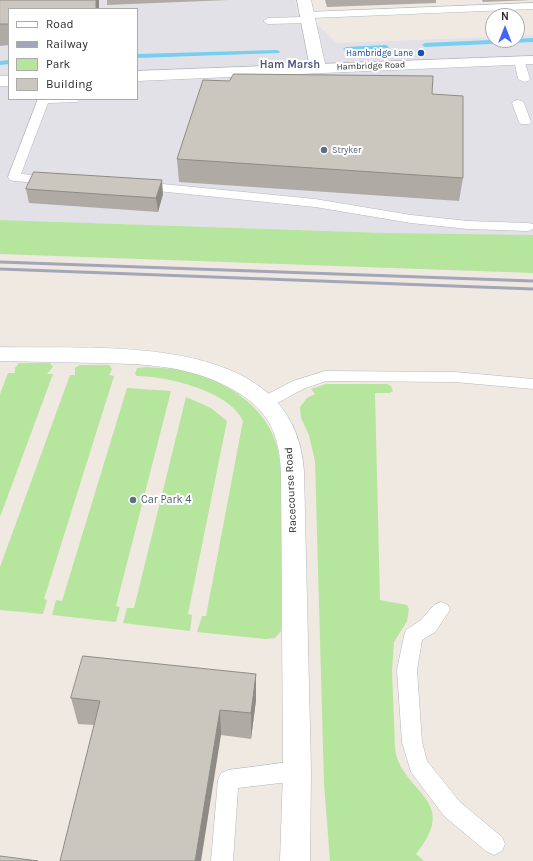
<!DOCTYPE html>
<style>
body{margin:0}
#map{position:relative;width:533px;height:861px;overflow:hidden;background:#efe9e1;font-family:Karla,sans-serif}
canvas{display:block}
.legend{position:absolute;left:8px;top:8px;width:130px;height:92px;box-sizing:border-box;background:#fff;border:1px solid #ababab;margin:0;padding:5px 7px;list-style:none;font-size:12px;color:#2e2e2e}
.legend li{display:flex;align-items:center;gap:8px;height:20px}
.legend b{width:20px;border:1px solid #ababab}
.north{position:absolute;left:485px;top:8px;width:40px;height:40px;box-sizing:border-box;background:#fff;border:1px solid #ababab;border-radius:50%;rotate:0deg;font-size:11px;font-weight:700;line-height:16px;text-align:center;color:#2e2e2e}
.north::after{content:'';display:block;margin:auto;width:14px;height:18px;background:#4264fb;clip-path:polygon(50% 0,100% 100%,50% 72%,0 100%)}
</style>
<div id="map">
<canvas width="533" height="861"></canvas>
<ul class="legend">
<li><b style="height:5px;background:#fff"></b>Road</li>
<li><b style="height:5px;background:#a3a6b8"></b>Railway</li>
<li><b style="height:11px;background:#b6e59e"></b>Park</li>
<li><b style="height:11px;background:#cbc7bf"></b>Building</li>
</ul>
<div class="north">N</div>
</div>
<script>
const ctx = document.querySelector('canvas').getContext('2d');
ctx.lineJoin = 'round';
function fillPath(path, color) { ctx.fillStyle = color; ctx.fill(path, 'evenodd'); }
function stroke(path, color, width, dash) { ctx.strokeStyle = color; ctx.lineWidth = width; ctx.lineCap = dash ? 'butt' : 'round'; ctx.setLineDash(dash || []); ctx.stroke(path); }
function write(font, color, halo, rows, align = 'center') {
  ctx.font = font + ' Karla,sans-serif'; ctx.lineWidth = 4; ctx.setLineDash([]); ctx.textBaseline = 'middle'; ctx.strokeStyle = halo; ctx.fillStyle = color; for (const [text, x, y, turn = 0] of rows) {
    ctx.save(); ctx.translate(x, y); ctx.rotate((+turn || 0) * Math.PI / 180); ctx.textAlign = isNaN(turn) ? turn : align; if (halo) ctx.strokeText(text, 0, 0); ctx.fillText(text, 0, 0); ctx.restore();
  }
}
const industrial = new Path2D(`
 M 0,0 L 295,0 L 298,14 L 307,15 L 337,43 L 493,37 L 493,40 L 517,40 L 517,36 L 533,35 L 533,241 L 385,233 L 0,220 ZM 9,9 L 137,9 L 137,99 L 9,99 Z`);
const green = new Path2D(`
 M 0,220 L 385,233 L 533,235 L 533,273 L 0,254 Z
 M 19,363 L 50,363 L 53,367 L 47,374 L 53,374 L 0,517 L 0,394 L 8,373 L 15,373 L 15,368 Z
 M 80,365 L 109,365 L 112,369 L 109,375 L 114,376 L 44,599 L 47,600 L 43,614 L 0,610 L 0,567 L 70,375 L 75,375 L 75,368 Z
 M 146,367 C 159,368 172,368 185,371 C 225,380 266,406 277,446 C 283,469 280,495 281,519 C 281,556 281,594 281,631 L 275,638 L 265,639 L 197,632 L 202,616 L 206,616 L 243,421 C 230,391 166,376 137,376 L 135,374 L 137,368 Z
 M 326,384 L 387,384 L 391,386 L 393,391 L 390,393 L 375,393 L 380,600 L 407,605 L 409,609 L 407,621 L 394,642 L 392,671 L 395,748 C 400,793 462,798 416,854 L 424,861 L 330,861 L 324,783 L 315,461 L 309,435 L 301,418 L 300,407 L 307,398 L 315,394 L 311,389 Z
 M 127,388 L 171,391 L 116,606 L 120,607 L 116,622 L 52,615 L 56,600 L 62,601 Z
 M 186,397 L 211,408 L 227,421 L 188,614 L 192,615 L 190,631 L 123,623 L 127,608 L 134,608 Z`);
const stream = new Path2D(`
 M 533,38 L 533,42 L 425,47 L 422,45 L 425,43 Z
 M 386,45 L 389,47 L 388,48 L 346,51 L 343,49 L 346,47 Z
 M 277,50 L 280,52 L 279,53 L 137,58 L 137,54 Z
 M 9,60 L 9,64 L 0,65 L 0,61 Z`);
const service = new Path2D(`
 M 533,3 L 533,9 L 312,18 L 313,20 L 312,22 L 308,23 L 268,24 L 263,21 L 268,18 L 303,17 L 302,15 L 303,13 L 307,12 Z
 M 519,57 L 524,60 L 530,79 L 528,81 L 524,82 L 518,79 L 514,60 Z
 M 38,99 L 79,100 L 77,102 L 48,103 L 21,174 L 57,177 L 59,180 L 57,183 L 53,184 L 14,181 L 10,180 L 8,177 Z
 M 518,100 L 522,101 L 524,103 L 531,122 L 529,124 L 521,124 L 519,122 L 512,103 L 514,101 Z
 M 142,182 L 315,199 L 411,215 L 468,221 L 528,223 L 533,224 L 533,229 L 528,231 L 468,229 L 411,223 L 315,207 L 138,189 L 136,186 L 138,183 Z
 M 325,371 L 455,372 L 533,379 L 533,389 L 455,382 L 326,381 L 303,389 L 272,406 L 266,407 L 260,406 L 258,402 L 260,398 L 293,381 Z
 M 441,602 L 448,605 L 450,610 L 435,632 L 422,640 L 417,670 L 422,742 L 427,761 L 460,802 L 502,837 L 505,844 L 502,851 L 494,855 L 486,851 L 444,816 L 411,772 L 402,742 L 397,670 L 404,636 L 406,630 L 421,620 L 434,605 Z
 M 297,761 L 304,764 L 307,771 L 304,778 L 297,781 L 238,788 L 233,861 L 211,861 L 218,780 L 221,773 L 228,770 Z`);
const minor = new Path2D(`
 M 297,0 L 311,0 L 326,68 L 323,71 L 318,73 L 313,71 L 310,68 Z
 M 0,347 C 100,350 295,329 304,471 L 311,771 L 310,861 L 280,861 L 283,771 L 281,471 C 279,430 266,407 230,388 C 188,365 144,364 97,363 C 65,362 32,362 0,361 Z`);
const secondary = new Path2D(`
 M 533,56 L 533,64 L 137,81 L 137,71 Z
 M 0,76 L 9,76 L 9,86 L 0,86 Z`);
const rail = new Path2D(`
 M 0,262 L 533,281
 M 0,269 L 533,289`);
const wall = new Path2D(`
 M 0,0 L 99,0 L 99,9 L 9,9 L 9,45 L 0,46 Z
 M 107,0 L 228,0 L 107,5 Z
 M 325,0 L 436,0 L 436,3 L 327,7 Z
 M 482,0 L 532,0 L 483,2 Z
 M 432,94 L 463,178 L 459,201 L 179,182 L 177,159 Z
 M 26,189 L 163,194 L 158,212 L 29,203 Z
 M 256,674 L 256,700 L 251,739 L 221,735 L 94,725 L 78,724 L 71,698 Z`);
const shadedWall = new Path2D(`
 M 96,0 L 99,0 L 99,9 L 96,9 Z
 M 162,180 L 163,194 L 158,212 L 156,198 Z
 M 256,674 L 256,700 L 251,739 L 251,713 Z
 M 220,710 L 221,735 L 201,861 L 195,861 Z`);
const building = new Path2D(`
 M 0,0 L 96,0 L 96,9 L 9,9 L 9,24 L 0,24 Z
 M 234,74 L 433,76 L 432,94 L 463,96 L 463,178 L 177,159 L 203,80 L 229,81 Z
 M 34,172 L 162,180 L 156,198 L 26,189 Z
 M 83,656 L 256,674 L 251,713 L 220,710 L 195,861 L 60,861 L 100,701 L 71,698 Z
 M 0,856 L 38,861 L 0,861 Z`);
const markers = [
 [421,53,4,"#1a4fb4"],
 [324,150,4,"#5c6f8a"],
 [133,500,4,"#5c6f8a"]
];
const farTransitnames = [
 ["Hambridge Lane",413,53]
];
const farStreetnames = [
 ["Hambridge Road",371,66,-2]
];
const farServicenames = [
 ["Stryker",332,150]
];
const farQuarternames = [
 ["Ham Marsh",290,65]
];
const streetNames = [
 ["Racecourse Road",291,490,-93]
];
const serviceNames = [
 ["Car Park 4",141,500]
];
fillPath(industrial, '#e3e1e8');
fillPath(green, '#b6e59e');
fillPath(stream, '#75cff0');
stroke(service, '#b4b7c1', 1);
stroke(minor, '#b4b7c1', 1);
stroke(secondary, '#b4b7c1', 1);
fillPath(service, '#fff');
fillPath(minor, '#fff');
fillPath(secondary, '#fff');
stroke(rail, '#a3a6b8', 3);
fillPath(wall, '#afaba4');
fillPath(shadedWall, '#8e8b86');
fillPath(building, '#cbc7bf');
stroke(building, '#8e8b86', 1);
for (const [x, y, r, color] of markers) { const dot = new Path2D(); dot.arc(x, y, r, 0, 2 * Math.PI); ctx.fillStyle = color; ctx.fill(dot); stroke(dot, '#fff', 1.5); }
write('9px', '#164399', '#fff', farTransitnames, 'right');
write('9px', '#2e2e2e', '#fff', farStreetnames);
write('9px', '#4e5e75', '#fff', farServicenames, 'left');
write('bold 11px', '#4d5680', '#fff', farQuarternames);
write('11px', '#2e2e2e', '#fff', streetNames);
write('11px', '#4e5e75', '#fff', serviceNames, 'left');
</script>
